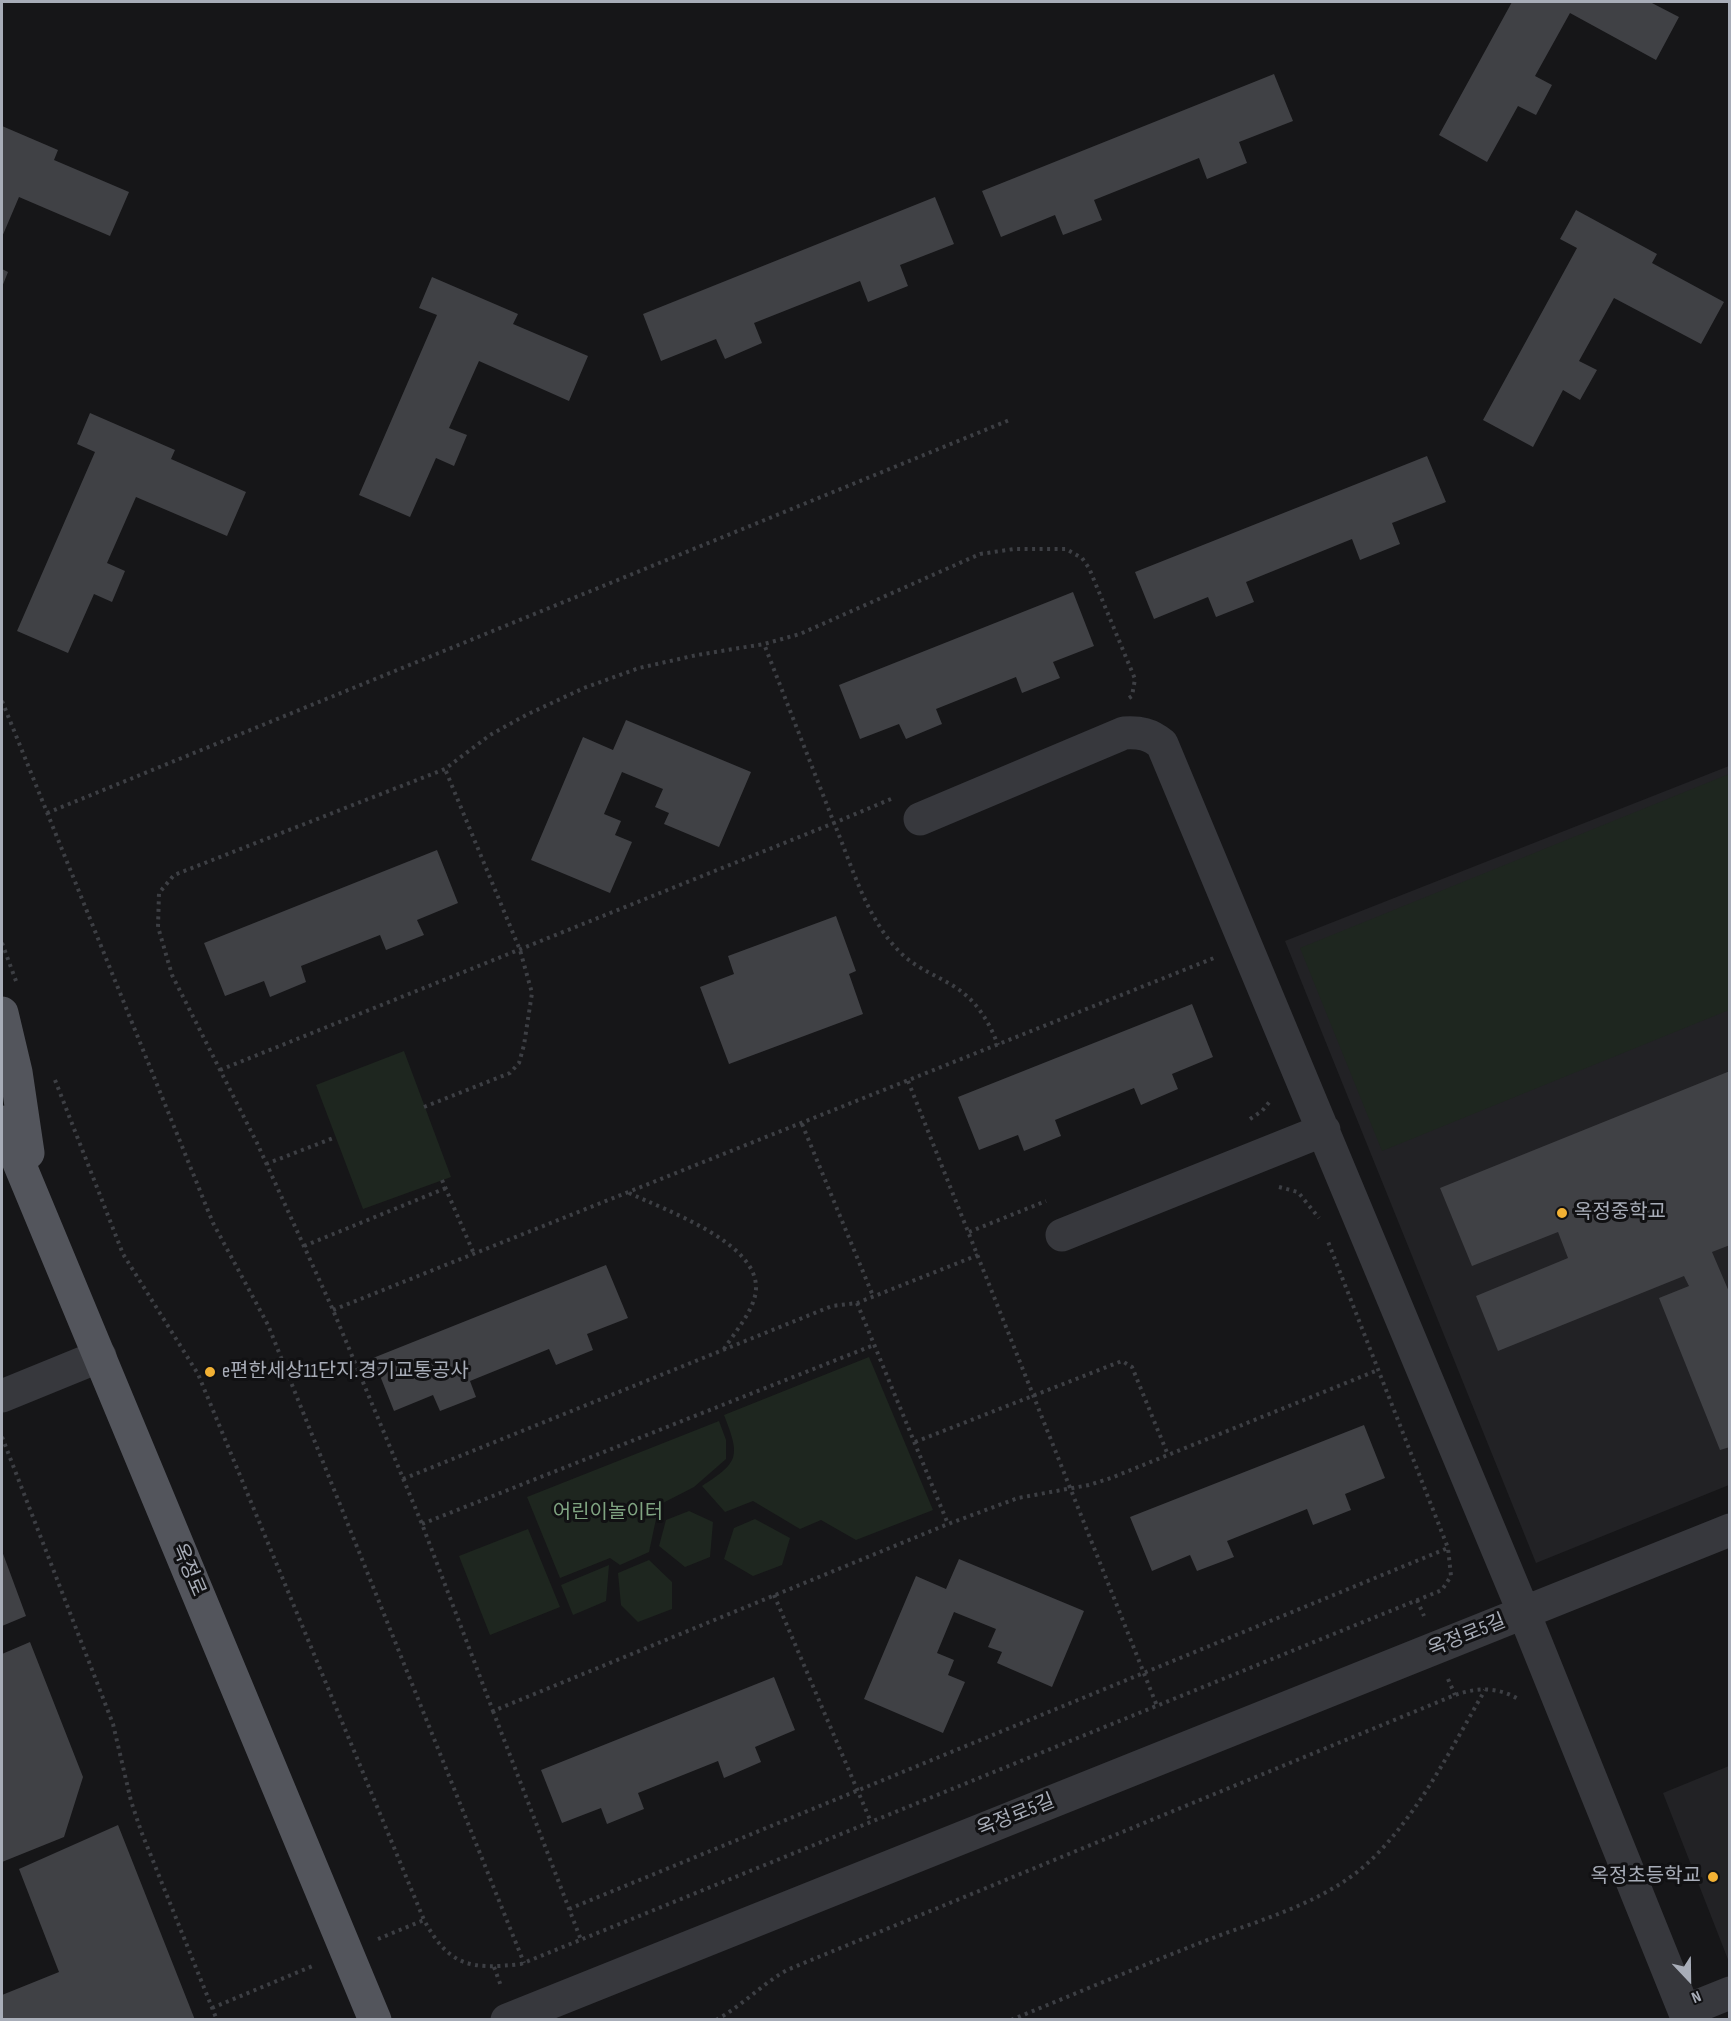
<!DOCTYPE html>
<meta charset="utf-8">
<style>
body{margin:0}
#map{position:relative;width:1731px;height:2021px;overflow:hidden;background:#161618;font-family:"Sofia Sans Condensed",sans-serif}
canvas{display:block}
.frame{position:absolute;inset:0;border:3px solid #a8adb8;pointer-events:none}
.north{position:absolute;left:1659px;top:1949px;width:60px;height:60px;-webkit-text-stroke:4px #111113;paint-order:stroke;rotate:158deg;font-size:16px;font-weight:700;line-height:24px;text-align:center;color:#a8adb8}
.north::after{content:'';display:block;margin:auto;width:21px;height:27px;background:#a8adb8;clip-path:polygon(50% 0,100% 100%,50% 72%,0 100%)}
</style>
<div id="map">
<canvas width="1731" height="2021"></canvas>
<div class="frame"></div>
<div class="north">N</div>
</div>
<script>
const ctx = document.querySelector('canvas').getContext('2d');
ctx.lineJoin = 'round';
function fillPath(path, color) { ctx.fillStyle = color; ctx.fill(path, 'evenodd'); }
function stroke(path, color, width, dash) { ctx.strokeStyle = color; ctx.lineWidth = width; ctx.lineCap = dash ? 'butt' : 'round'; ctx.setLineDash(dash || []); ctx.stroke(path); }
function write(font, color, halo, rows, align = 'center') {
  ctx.font = font + ' "Sofia Sans Condensed","Noto Sans KR",sans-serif'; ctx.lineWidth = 6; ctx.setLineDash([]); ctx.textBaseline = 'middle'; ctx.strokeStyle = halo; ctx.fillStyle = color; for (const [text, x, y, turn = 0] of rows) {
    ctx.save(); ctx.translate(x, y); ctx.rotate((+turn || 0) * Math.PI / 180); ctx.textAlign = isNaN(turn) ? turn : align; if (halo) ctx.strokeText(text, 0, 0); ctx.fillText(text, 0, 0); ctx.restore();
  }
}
const built = new Path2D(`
 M 1729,766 L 1729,1485 L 1536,1563 L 1285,941 Z
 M 1729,1766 L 1729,1962 L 1663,1793 Z`);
const green = new Path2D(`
 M 1729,774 L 1729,1010 L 1382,1151 L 1300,948 Z
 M 404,1051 L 451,1177 L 363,1209 L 316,1085 Z
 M 869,1357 L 933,1510 L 856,1540 L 821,1520 L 800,1529 L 753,1501 L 725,1512 L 702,1486 C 740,1462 740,1456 724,1415 Z
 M 719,1421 L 726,1440 L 726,1459 L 694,1487 L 659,1505 L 649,1552 L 620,1565 L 610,1558 L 560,1578 L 527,1497 Z
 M 689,1511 L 713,1522 L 710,1557 L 685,1567 L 659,1546 L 666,1520 Z
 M 755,1519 L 790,1538 L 782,1565 L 753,1576 L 724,1559 L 734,1528 Z
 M 528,1529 L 560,1607 L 490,1635 L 459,1556 Z
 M 649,1560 L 672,1582 L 672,1609 L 638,1622 L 621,1605 L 618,1573 Z
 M 609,1565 L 606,1601 L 573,1615 L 561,1585 Z`);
const building = new Path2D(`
 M 1512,2 L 1650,2 L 1679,17 L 1656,60 L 1570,13 L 1535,76 L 1552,85 L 1536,115 L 1518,106 L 1487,162 L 1439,135 Z
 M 1274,74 L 1293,121 L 1239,142 L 1247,163 L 1207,179 L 1199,158 L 1094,200 L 1102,220 L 1063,235 L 1055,215 L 1001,237 L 982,191 Z
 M 2,126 L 58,150 L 54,160 L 129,192 L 110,236 L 19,197 L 2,237 Z
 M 935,197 L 954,244 L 900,265 L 908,286 L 868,302 L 860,281 L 754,323 L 762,343 L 725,359 L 716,339 L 661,361 L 643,314 Z
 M 1576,210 L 1657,254 L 1652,263 L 1724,302 L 1701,344 L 1614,298 L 1579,361 L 1597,370 L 1580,400 L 1563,390 L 1533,447 L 1483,420 L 1577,248 L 1560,239 Z
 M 2,269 L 8,272 L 2,287 Z
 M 432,277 L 518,314 L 513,324 L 588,356 L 569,401 L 479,361 L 449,428 L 467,435 L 454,466 L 436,458 L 410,517 L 359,495 L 437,315 L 419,308 Z
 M 90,413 L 175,450 L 171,459 L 246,492 L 227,536 L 136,497 L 107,563 L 125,571 L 112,602 L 94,594 L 68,653 L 17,631 L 95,452 L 77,444 Z
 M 1427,456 L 1446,502 L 1392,523 L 1400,544 L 1360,560 L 1352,539 L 1246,582 L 1254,602 L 1216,617 L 1208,597 L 1154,619 L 1135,572 Z
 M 1073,592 L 1094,646 L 1053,662 L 1060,678 L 1022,693 L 1016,677 L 936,709 L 942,724 L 906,739 L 899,724 L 860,739 L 839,685 Z
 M 626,720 L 751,772 L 719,847 L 664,824 L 669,813 L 655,807 L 663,789 L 622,772 L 604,814 L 621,821 L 615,835 L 632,842 L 610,893 L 531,860 L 583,737 L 613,750 Z
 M 437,850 L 458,903 L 417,920 L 424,935 L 386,950 L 380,935 L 301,966 L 306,982 L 270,997 L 264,981 L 225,996 L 204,943 Z
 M 836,916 L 856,971 L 849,974 L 863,1014 L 729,1064 L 700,987 L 734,974 L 728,956 Z
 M 1192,1004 L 1213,1057 L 1172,1074 L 1178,1089 L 1141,1105 L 1134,1088 L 1055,1120 L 1061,1136 L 1024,1151 L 1018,1135 L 979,1150 L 958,1097 Z
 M 1730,1071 L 1730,1245 L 1712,1252 L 1730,1294 L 1730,1447 L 1720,1450 L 1659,1298 L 1689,1286 L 1684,1276 L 1498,1351 L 1476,1296 L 1568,1258 L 1558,1232 L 1472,1266 L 1440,1188 Z
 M 606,1265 L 628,1318 L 587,1334 L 593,1350 L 556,1365 L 549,1349 L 470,1381 L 476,1397 L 440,1411 L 433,1395 L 394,1411 L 373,1358 Z
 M 1364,1425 L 1385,1478 L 1345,1494 L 1351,1510 L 1313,1525 L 1307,1509 L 1227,1541 L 1234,1557 L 1197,1571 L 1190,1555 L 1152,1571 L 1130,1517 Z
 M 2,1551 L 26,1616 L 2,1626 Z
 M 959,1559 L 1084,1611 L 1052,1687 L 997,1663 L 1002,1652 L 988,1647 L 996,1629 L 954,1612 L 937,1653 L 954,1660 L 948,1675 L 965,1682 L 943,1733 L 864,1699 L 916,1576 L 946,1589 Z
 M 30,1642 L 83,1777 L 64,1837 L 2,1862 L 2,1654 Z
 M 774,1677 L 795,1730 L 755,1747 L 761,1762 L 724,1778 L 718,1761 L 638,1793 L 644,1809 L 607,1824 L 601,1808 L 562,1823 L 541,1770 Z
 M 118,1825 L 195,2020 L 2,2020 L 2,1995 L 59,1972 L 19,1869 Z`);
const path = new Path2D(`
 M 1129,698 L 1132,696 L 1135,679 L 1089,568 L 1082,558 L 1066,549 L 1014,549 L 980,554 L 800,634 L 764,644 L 697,655 L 639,668 L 584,688 L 526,715 L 490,735 L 445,769 L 174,875 L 159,893 L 158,927 L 172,975 L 257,1143 L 333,1310 L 422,1524 L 493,1711 L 948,1524 L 1018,1498 L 1089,1485 L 1111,1478 L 1378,1370
 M 2,701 L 213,1223 L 268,1325 L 524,1963
 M 891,799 L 834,823 C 853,868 867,922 904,956 C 920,970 938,976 955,987 C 977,1001 989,1022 998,1045
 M 47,813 L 1012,419
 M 2,943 L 16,981
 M 220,1070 L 834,823 L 764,644
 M 55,1080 L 123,1254 L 198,1374 L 424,1920 C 449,1966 470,1970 521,1964 L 1442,1590 L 1451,1576 L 1448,1548 L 1327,1239
 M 908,1081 L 1157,1706
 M 424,1107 L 510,1073 L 519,1063 L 524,1045 L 532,993 L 520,950 L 445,769
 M 1250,1119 L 1262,1111 L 1271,1100
 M 802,1124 L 873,1296
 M 266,1164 L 336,1137
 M 442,1180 L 474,1254
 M 1279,1187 L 1298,1192 L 1319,1218
 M 629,1193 C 665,1210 757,1242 756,1288 C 756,1308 735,1332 724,1349
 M 969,1232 L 1046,1201
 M 304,1246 L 446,1188
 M 857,1303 L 948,1524
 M 333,1310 L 1214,958
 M 2,1437 L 113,1724 L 131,1801 L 141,1831 L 217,2020
 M 915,1442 L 1122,1361 L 1132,1367 L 1168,1455
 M 403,1479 L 832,1306 L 857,1303 L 978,1255
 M 422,1524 L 874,1345
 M 774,1595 L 871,1822
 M 1417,1600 L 1424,1616
 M 1448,1679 L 1455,1695
 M 493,1711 L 581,1940
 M 569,1909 L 1448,1548
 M 378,1939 L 424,1920
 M 494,1967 L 501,1986
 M 212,2008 L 315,1965
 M 716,2020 C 742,2006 762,1984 787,1970 L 1455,1695 C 1478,1687 1499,1687 1520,1700
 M 1011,2020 C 1077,1993 1143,1965 1210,1939 C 1268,1917 1334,1900 1378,1853 C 1423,1806 1453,1745 1485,1690`);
const minor = new Path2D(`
 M 920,819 L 1124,733 C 1140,732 1150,734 1162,744 L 1524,1613 L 1688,2020
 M 1062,1235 L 1324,1130
 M 2,1396 L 100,1356
 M 1685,2011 L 1730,1993
 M 507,2020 L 1730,1530`);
const major = new Path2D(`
 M 2,1013 L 16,1072 L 28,1153
 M 2,1122 L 375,2020`);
const markers = [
 [1562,1213,6,"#f2b134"],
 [210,1372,6,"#f2b134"],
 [1713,1877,6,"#f2b134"]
];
const poiNames = [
 ["옥정중학교",1574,1213],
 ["e편한세상11단지.경기교통공사",222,1372],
 ["옥정초등학교",1701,1877,"right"]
];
const parkNames = [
 ["어린이놀이터",608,1513]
];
const streetNames = [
 ["옥정로",188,1570,67],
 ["옥정로5길",1467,1636,-22],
 ["옥정로5길",1016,1816,-22]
];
fillPath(built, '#222225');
fillPath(green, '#1e261f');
fillPath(building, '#404145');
stroke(path, '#3d3f44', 4, [3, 4.5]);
stroke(minor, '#37383d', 33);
stroke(major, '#53555c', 33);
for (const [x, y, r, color] of markers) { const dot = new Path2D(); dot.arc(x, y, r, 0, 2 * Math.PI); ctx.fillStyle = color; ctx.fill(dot); stroke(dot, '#111113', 2); }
write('20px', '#a8adb8', '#111113', poiNames, 'left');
write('20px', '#7fa381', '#111113', parkNames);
write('20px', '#a8adb8', '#111113', streetNames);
</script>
